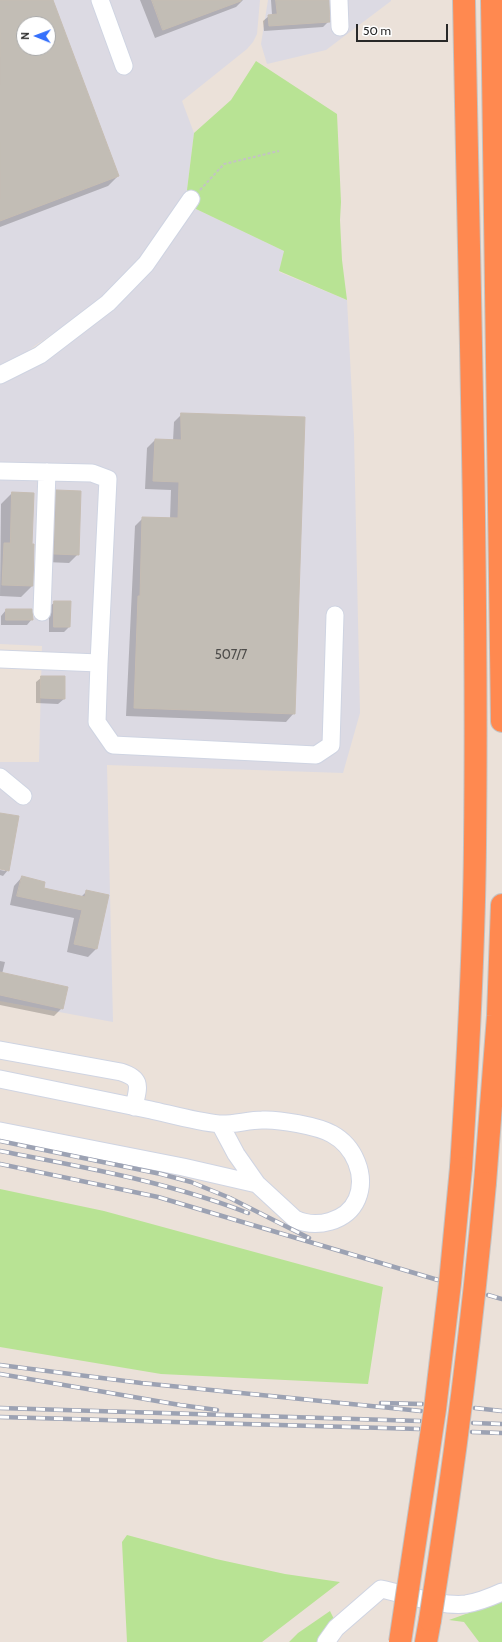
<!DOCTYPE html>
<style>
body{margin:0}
#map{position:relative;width:502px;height:1642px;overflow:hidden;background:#ebe1d9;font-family:Cabin,sans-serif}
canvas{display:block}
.north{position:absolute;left:16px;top:16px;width:40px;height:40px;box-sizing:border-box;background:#fff;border:1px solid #a9a9a9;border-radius:50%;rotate:271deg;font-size:11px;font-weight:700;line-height:16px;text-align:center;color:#282828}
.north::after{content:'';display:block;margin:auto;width:14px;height:18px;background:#3570fc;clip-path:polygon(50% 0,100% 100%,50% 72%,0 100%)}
.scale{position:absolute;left:356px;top:24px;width:92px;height:18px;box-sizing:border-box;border:2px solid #282828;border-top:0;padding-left:5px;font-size:12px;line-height:14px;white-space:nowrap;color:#282828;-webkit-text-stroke:3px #fff;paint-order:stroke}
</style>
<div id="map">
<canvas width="502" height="1642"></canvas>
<div class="north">N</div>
<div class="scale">50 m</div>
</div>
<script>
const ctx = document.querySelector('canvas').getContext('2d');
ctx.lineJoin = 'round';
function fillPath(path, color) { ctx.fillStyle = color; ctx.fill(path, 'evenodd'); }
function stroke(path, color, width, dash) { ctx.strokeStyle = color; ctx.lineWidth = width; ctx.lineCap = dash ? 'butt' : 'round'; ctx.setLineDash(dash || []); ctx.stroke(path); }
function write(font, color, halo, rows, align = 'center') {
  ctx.font = font + ' Cabin,sans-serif'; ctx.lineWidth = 3; ctx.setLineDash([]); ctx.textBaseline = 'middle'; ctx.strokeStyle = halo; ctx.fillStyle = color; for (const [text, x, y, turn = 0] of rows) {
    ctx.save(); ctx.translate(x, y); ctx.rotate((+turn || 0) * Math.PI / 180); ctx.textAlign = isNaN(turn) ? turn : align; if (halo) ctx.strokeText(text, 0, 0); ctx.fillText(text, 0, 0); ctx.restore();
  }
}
const industrial = new Path2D(`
 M 0,0 L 260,0 L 257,34 L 253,42 L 247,49 L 182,101 L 194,133 L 187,190 L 170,225 L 123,285 L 26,352 L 0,366 ZM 24,24 L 48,24 L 48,48 L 24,48 Z
 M 268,0 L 391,0 L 391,1 L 326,50 L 267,64 L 261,44 Z
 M 196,209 L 284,251 L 279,272 L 347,300 L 354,436 L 360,713 L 343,773 L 107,765 L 113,1022 L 0,1001 L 0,762 L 39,762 L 42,646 L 0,644 L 0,381 L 91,321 Z`);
const green = new Path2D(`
 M 256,61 L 337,114 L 341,202 L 340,220 L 342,260 L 347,300 L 279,271 L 284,251 L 196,209 L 187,190 L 194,133 L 231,100 Z
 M 0,1189 L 104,1211 L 383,1287 L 368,1384 L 161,1374 L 0,1347 Z
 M 127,1535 L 216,1559 L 285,1574 L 340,1582 L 262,1642 L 127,1642 L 122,1542 Z
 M 502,1601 L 502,1642 L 479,1642 L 464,1622 L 449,1620 Z
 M 330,1611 L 336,1623 L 321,1642 L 289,1642 L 298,1633 Z`);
const shadow = new Path2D(`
 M 0,0 L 52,0 L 118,176 L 108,186 L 0,227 ZM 24,24 L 48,24 L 48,48 L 24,48 Z
 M 140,0 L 243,0 L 236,7 L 155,38 Z
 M 271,0 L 328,0 L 329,21 L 323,27 L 264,31 L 263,21 L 269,16 L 272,15 Z
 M 182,414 L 294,713 L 286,722 L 126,716 L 135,526 L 143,518 L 170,519 L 171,490 L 145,489 L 147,448 L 155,440 L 173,441 L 174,422 Z
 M 57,491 L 78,554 L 69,563 L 46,562 L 48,499 Z
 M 12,493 L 31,545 L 32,586 L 21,597 L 0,596 L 1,504 Z
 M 55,602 L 69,627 L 64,632 L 49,632 L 49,607 Z
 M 6,610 L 32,619 L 27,625 L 1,625 L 1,616 Z
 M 42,677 L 64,699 L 58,704 L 36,703 L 36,682 Z
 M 0,814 L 8,870 L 3,876 L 0,875 L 0,870 L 5,871 L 5,869 L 0,868 Z
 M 22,877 L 43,889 L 81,897 L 87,891 L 96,949 L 88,957 L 67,952 L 74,918 L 10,905 L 14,886 Z
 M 0,961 L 5,962 L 2,974 L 62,1008 L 54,1016 L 0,1005 Z`);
const building = new Path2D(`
 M 0,0 L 53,0 L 119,176 L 0,221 ZM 24,24 L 48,24 L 48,48 L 24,48 Z
 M 152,0 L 241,0 L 241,1 L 163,30 Z
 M 276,0 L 329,0 L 330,22 L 269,26 L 268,15 L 277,14 Z
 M 181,413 L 305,417 L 295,714 L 134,708 L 138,596 L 140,596 L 142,517 L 178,518 L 179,482 L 153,481 L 155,439 L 181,440 Z
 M 56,490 L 81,491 L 79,555 L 54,554 Z
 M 12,492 L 34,493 L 32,544 L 34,544 L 33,586 L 2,585 L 4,543 L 10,543 Z
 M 54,601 L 71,601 L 70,627 L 54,627 Z
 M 6,609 L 32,609 L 33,620 L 6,620 Z
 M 41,676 L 65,676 L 65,699 L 41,698 Z
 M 0,813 L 19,816 L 9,871 L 0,869 Z
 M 22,876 L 45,882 L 44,888 L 85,897 L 86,890 L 109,895 L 97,949 L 74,944 L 82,910 L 17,896 Z
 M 0,972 L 68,987 L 63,1009 L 0,995 Z`);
const path = new Path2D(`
 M 200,190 L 224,164 L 279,151`);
const minor = new Path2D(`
 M 100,0 L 124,66
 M 339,0 L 340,27
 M 0,375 L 40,355 L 108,303 L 146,264 L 191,199
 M 0,471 L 92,473 L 108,479 L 99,663 L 0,659
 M 42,612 L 47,472
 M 99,663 L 97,722 L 113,745 L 316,755 L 331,745 L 335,615
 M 0,777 L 23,796
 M 0,1050 L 121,1072 C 143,1079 138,1087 134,1107
 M 0,1079 C 50,1089 101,1100 151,1110 C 173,1115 198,1122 219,1124 C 233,1125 248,1120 262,1120 C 278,1119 318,1126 332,1134 C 354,1146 367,1175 357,1199 C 347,1222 316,1229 295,1219 L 257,1184 L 236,1154 L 220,1124
 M 0,1131 L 183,1167 L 257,1184
 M 326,1642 L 336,1628 L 381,1589 C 405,1594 442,1607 466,1604 C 479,1602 491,1597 502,1592`);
const highway = new Path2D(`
 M 492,0 L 502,721
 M 461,1168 C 468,1060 474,953 475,845 C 478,563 469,282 464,0
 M 485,1183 L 498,1016 L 502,905
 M 426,1642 L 430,1620`);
const rail = new Path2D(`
 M 0,1141 L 161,1174 L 191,1182 L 230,1198 L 309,1238
 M 0,1151 C 84,1167 168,1182 248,1213
 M 0,1164 L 158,1197 L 438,1280
 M 488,1295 L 502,1299
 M 0,1365 L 141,1383 L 421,1411
 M 0,1374 L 180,1405 L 217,1410
 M 381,1403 L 422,1404
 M 0,1408 L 420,1421
 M 475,1408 L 502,1411
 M 0,1417 L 419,1429
 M 473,1423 L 502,1424
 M 472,1432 L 502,1433`);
const highwayBridge = new Path2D(`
 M 430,1620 C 453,1475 472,1330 485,1183
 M 400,1642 L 435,1409 L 450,1283 L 461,1168`);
const numberNames = [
 ["507/7",231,655]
];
fillPath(industrial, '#dcdae3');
fillPath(green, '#b8e394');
fillPath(shadow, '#0003');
fillPath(building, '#c2bdb5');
stroke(building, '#c6bdb3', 1);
stroke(minor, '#cfd4e2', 19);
stroke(highway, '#c3c3c3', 24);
stroke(path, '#c3c3c3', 2, [3, 2]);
stroke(minor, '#fff', 17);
stroke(highway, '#ff8950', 22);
stroke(rail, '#9ca2b3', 4.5);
stroke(rail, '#fff', 3, [9]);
stroke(highwayBridge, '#c3c3c3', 24, []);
stroke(highwayBridge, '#ff8950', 22);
write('13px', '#4e4d4b', null, numberNames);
</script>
